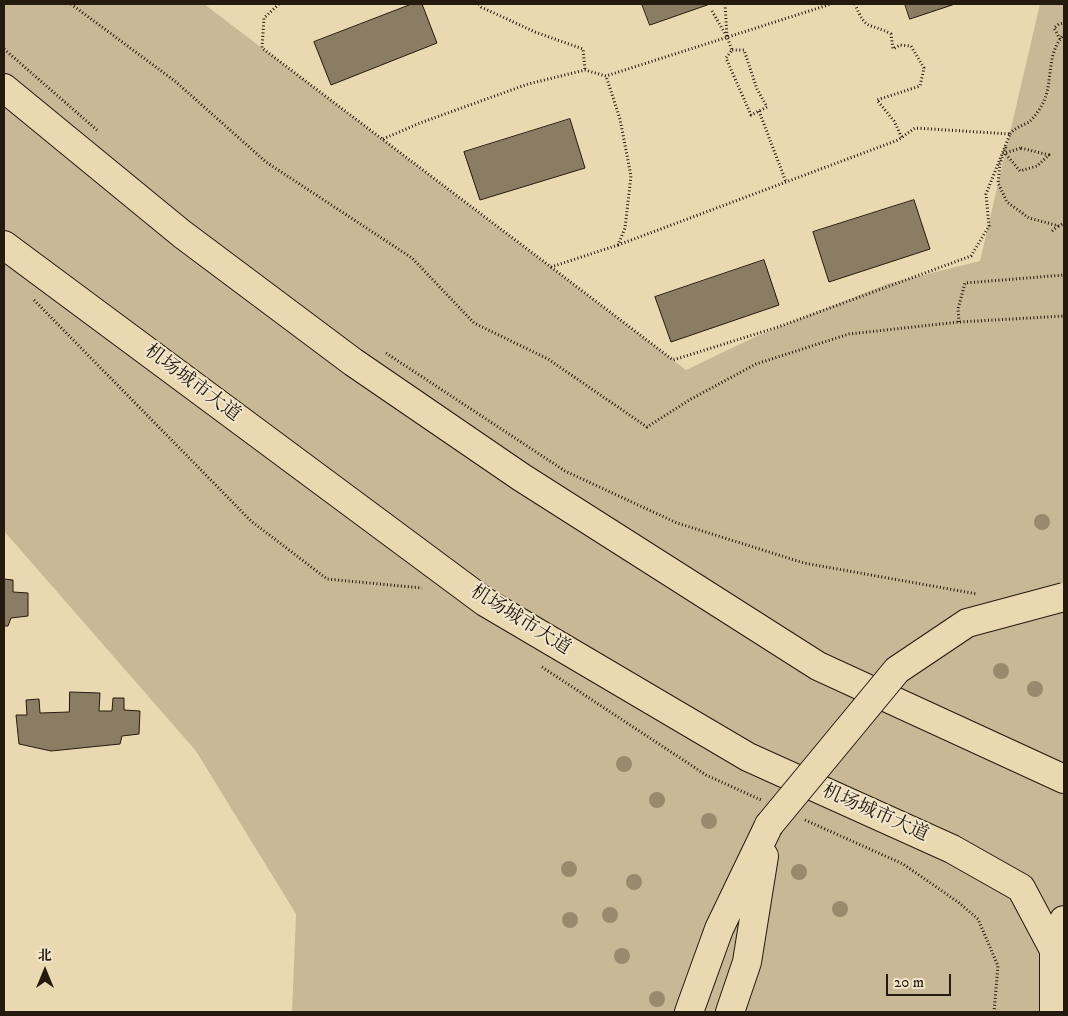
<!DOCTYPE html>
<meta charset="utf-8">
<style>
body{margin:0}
#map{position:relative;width:1068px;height:1016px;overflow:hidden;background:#ead8b1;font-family:"IM FELL DW Pica","Noto Serif SC",serif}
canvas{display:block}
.frame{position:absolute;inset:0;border:5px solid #251a0e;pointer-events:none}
.north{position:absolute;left:20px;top:946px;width:50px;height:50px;-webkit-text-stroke:4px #f1e6cc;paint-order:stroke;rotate:0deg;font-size:14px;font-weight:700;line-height:20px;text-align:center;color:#251a0e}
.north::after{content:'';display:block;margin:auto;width:18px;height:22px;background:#251a0e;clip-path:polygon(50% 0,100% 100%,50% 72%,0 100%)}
.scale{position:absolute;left:886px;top:974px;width:65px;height:22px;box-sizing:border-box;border:2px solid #251a0e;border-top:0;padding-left:6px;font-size:15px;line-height:18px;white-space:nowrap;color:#251a0e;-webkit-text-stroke:4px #f1e6cc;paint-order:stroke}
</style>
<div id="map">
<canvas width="1068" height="1016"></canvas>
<div class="frame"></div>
<div class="north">北</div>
<div class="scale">20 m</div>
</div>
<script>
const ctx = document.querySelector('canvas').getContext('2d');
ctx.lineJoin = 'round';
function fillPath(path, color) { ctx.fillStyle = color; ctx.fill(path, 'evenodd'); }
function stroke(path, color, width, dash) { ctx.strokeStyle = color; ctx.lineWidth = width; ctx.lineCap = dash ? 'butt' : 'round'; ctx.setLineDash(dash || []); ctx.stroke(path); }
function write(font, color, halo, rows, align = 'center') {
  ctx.font = font + ' "IM FELL DW Pica","Noto Serif SC",serif'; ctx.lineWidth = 4; ctx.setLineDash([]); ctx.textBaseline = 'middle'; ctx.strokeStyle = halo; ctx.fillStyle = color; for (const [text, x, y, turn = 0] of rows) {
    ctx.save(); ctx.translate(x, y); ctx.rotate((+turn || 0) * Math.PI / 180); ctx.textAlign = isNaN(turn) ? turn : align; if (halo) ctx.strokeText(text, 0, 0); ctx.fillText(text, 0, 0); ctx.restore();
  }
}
const green = new Path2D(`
 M 4,4 L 204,4 L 686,370 L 757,336 L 887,284 L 980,261 L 1040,4 L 1064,4 L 1064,1012 L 292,1012 L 296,914 L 196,751 L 4,531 Z`);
const building = new Path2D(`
 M 412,4 L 422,4 L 437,43 L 331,85 L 314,42 Z
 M 642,4 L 710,4 L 650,25 Z
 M 905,4 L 955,4 L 910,19 Z
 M 570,119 L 585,168 L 480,200 L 464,152 Z
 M 914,200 L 930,249 L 829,282 L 813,232 Z
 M 764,260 L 779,305 L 671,342 L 655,297 Z
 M 4,579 L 13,580 L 13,592 L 28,593 L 28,616 L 11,618 L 8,626 L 4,626 Z
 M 70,692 L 100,693 L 99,711 L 112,711 L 113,698 L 124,698 L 124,710 L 140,711 L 139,734 L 122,736 L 120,744 L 51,751 L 19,744 L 16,715 L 27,715 L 26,700 L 39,699 L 40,713 L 69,712 Z`);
const path = new Path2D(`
 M 71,4 L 176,82 L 266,162 L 412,258 L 474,323 L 548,359 L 647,427 L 691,399 L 756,364 L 849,334 L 959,322 L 1064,316
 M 279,4 L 264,18 L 262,48 L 551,267 L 618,245 L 625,228 L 631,176 L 620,119 L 606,76
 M 479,4 L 481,7 L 535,32 L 583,49 L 585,70
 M 725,4 L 727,37
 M 855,4 C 866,32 869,22 891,34 L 893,49 L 900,45 L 911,46 L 924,68 L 920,86 L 877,100 L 894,121 L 902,138
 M 712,11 L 727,37 L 732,50 L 726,58 L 751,115 L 767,107 L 757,89 L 744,50 L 732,50
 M 1060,39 L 1054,28 L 1059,24 L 1064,23
 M 4,49 L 98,131
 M 759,111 L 786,182
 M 1010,134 C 1014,128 1022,126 1029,122 C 1034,118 1040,109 1043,103 C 1054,81 1045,56 1064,34
 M 383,139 L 420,123 L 528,84 L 585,70 L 606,76 L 831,4
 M 1006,147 L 1000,164 L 998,183 L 1007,202 L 1029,218 L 1059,226 L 1064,223
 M 1021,148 L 1049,155 L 1037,166 L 1020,171 L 1005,153 Z
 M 1052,231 L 1058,226
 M 551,267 L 673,360 L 778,327 L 971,256 L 989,226 L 986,194 L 1010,134 L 915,128 L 898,140 L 618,245
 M 34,300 L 251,521 L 327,579 L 422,588
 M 959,322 L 958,309 L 965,283 L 1064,275
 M 386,353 L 565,471 L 677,523 L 804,563 L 977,594
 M 542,667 L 706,775 L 761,800
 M 805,820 L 903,864 L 958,902 L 978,919 L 998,966 L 994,1012`);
const major = new Path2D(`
 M 4,88 L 182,234 L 353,362 L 521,477 L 818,666 L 1064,779
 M 4,245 L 485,602 L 748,757 L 952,849 L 1021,888 L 1054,950
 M 1054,1012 L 1054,950 L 1064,920`);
const highway = new Path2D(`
 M 689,1012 L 719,929 L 769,825
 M 730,1012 L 747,962 L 764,856`);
const highwayBridge = new Path2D(`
 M 769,825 L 897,670 L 967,623 L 1064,597`);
const trees = [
 [1042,522],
 [1001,671],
 [1035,689],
 [624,764],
 [657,800],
 [709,821],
 [569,869],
 [799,872],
 [634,882],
 [840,909],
 [610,915],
 [570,920],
 [622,956],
 [657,999]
];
const streetNames = [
 ["机场城市大道",192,384,37],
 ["机场城市大道",520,621,32],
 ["机场城市大道",875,814,24]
];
fillPath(green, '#c9b895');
fillPath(building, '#8b7d63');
stroke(building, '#251a0e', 1);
stroke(major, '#251a0e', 30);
stroke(highway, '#251a0e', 30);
stroke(path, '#251a0e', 3, [1, 2.5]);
stroke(major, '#ead8b1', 28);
stroke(highway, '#ead8b1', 28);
stroke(highwayBridge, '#251a0e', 30, []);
stroke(highwayBridge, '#ead8b1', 28);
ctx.fillStyle = '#99896d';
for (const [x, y] of trees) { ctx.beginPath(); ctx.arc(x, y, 8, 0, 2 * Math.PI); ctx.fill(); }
write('19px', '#251a0e', '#f1e6cc', streetNames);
</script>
